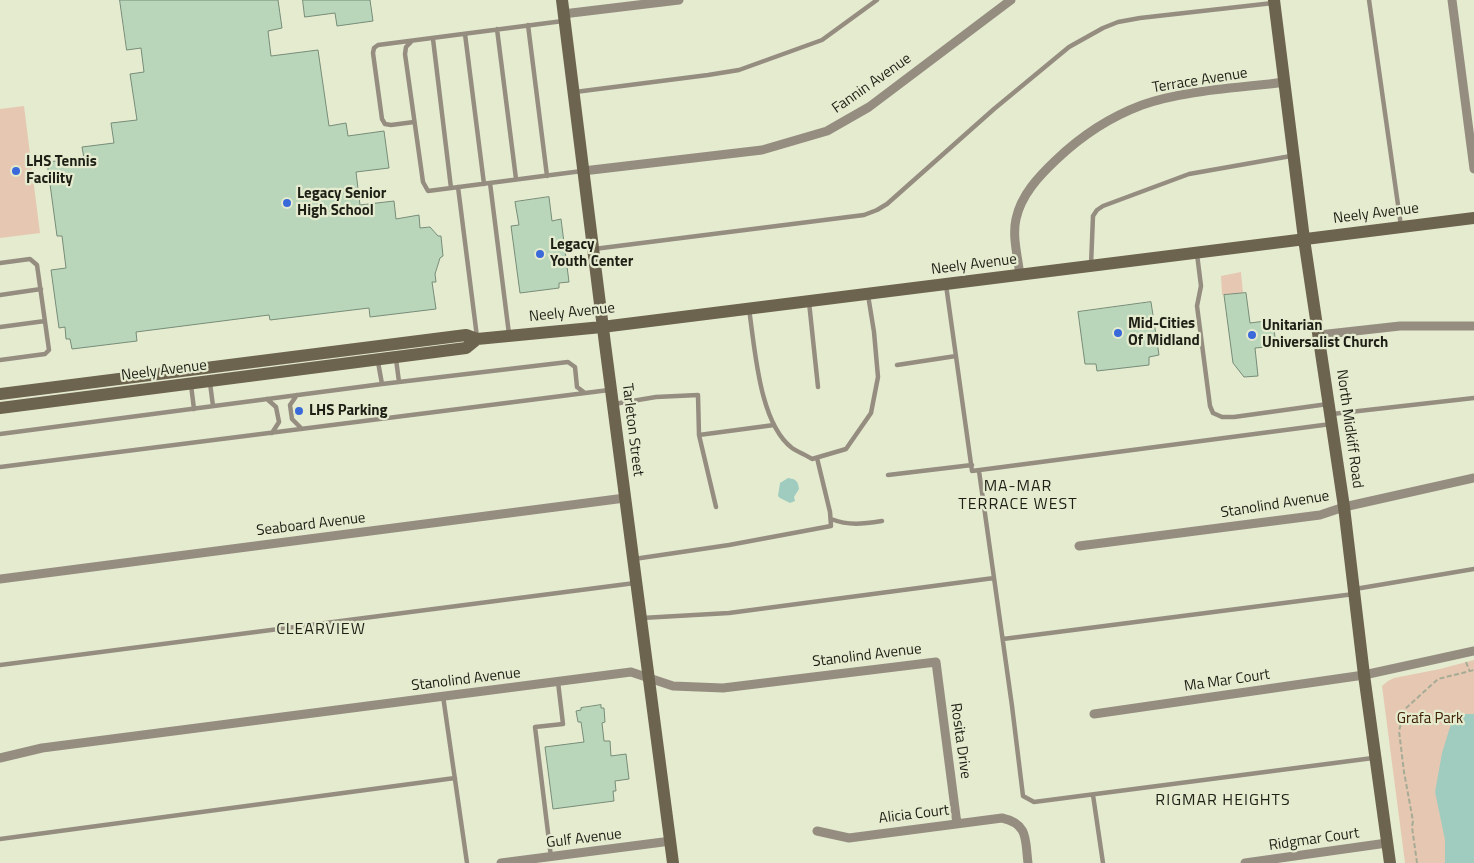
<!DOCTYPE html>
<style>
body{margin:0}
canvas{display:block;background:#e5ebcf}
</style>
<canvas width="1474" height="863"></canvas>
<script>
const ctx = document.querySelector('canvas').getContext('2d');
ctx.lineJoin = 'round';
function fillPath(path, color) { ctx.fillStyle = color; ctx.fill(path, 'evenodd'); }
function stroke(path, color, width, dash) { ctx.strokeStyle = color; ctx.lineWidth = width; ctx.lineCap = dash ? 'butt' : 'round'; ctx.setLineDash(dash || []); ctx.stroke(path); }
function write(font, color, halo, rows, align = 'center') {
  ctx.font = font + ' "Titillium Web",sans-serif'; ctx.lineWidth = 4.5; ctx.setLineDash([]); ctx.textBaseline = 'middle'; ctx.strokeStyle = halo; ctx.fillStyle = color; for (const [text, x, y, turn = 0] of rows) {
    ctx.save(); ctx.translate(x, y); ctx.rotate((+turn || 0) * Math.PI / 180); ctx.textAlign = isNaN(turn) ? turn : align; if (halo) ctx.strokeText(text, 0, 0); ctx.fillText(text, 0, 0); ctx.restore();
  }
}
const green = new Path2D(`
 M 24,106 L 40,233 L 0,238 L 0,109 Z
 M 1241,272 L 1243,293 L 1222,295 L 1221,276 Z
 M 1474,660 L 1474,863 L 1405,863 L 1382,686 L 1388,681 L 1394,678 L 1440,669 Z`);
const water = new Path2D(`
 M 788,478 C 796,479 798,481 799,489 L 794,497 L 795,501 L 790,503 L 780,498 L 778,496 L 780,483 Z
 M 1454,714 L 1474,714 L 1474,863 L 1445,863 L 1445,840 L 1435,792 L 1442,753 Z`);
const building = new Path2D(`
 M 120,0 L 278,0 L 282,28 L 268,31 L 271,56 L 318,50 L 329,126 L 346,123 L 348,136 L 384,131 L 389,168 L 356,172 L 360,205 L 394,201 L 396,219 L 419,215 L 420,228 L 430,227 L 438,236 L 441,236 L 443,256 L 440,258 L 435,274 L 436,282 L 432,282 L 436,309 L 370,317 L 369,308 L 270,320 L 269,315 L 136,332 L 137,341 L 72,349 L 70,339 L 66,339 L 65,327 L 59,328 L 51,270 L 66,268 L 62,236 L 57,236 L 47,162 L 84,158 L 82,147 L 114,143 L 111,123 L 137,120 L 130,74 L 144,72 L 141,48 L 127,50 Z
 M 303,0 L 370,0 L 373,21 L 337,26 L 335,13 L 305,17 Z
 M 549,197 L 552,221 L 561,219 L 569,282 L 559,283 L 559,288 L 520,293 L 511,226 L 519,225 L 515,202 Z
 M 1246,293 L 1250,323 L 1273,320 L 1276,346 L 1255,348 L 1258,376 L 1244,377 L 1233,363 L 1224,295 Z
 M 1151,302 L 1159,355 L 1149,357 L 1149,365 L 1097,371 L 1096,364 L 1085,364 L 1078,312 Z
 M 601,705 L 601,708 L 604,708 L 605,722 L 602,723 L 604,741 L 610,741 L 611,756 L 626,754 L 629,779 L 615,781 L 616,791 L 613,791 L 614,801 L 553,809 L 545,747 L 584,742 L 581,722 L 578,722 L 576,711 L 581,710 L 581,708 Z`);
const path = new Path2D(`
 M 1466,662 L 1470,672
 M 1417,863 L 1412,827 L 1413,821 L 1404,772 L 1399,731 L 1405,709 L 1438,679 L 1474,670`);
const lane = new Path2D(`
 M 1369,0 L 1401,226
 M 528,25 L 547,176
 M 497,29 L 516,179
 M 465,34 L 484,184
 M 433,39 L 451,188
 M 411,42 L 406,47 L 405,54 L 423,182 L 428,191 L 582,171
 M 575,92 L 708,75 L 739,70 L 822,40 L 877,0
 M 414,122 L 391,125 L 385,124 L 382,119 L 373,53 L 374,48 L 378,45 L 563,21
 M 490,183 L 509,334
 M 458,187 L 477,337
 M 594,249 L 864,215 L 877,210 L 887,204 L 994,109 L 1069,47 L 1103,28 L 1118,22 L 1140,18 L 1273,3
 M 1197,254 L 1201,286 L 1197,306 L 1210,406 L 1213,413 L 1222,417 L 1234,417 L 1328,404
 M 0,263 L 30,259 L 37,265 L 49,350 L 45,354 L 0,360
 M 1091,265 L 1093,216 L 1097,210 L 1103,206 L 1189,174 L 1291,156
 M 946,285 L 972,471 L 1331,424
 M 0,295 L 41,289
 M 809,302 L 818,387
 M 749,309 C 755,348 759,423 792,448 C 798,452 806,455 812,459 L 846,449 L 871,413 L 878,377 L 874,332 L 868,295
 M 0,327 L 45,321
 M 396,359 L 399,382
 M 378,362 L 382,384
 M 897,365 L 956,356
 M 210,383 L 213,406
 M 191,385 L 194,409
 M 297,395 L 290,405 L 292,419 L 302,429
 M 267,399 L 276,407 L 279,422 L 272,433
 M 614,404 L 656,397 L 698,395 L 699,435 L 774,425
 M 1332,414 L 1474,398
 M 0,434 L 382,384 L 568,362 L 575,367 L 577,387 L 585,393
 M 699,435 L 716,507
 M 0,467 L 609,390
 M 979,471 L 1012,706 L 1023,796 L 1034,802 L 1373,758
 M 888,475 L 972,465
 M 831,519 C 849,526 863,524 882,521
 M 634,559 L 729,545 L 831,526 L 830,512 L 817,458
 M 1355,589 L 1474,569
 M 642,618 L 729,613 L 994,578
 M 1003,639 L 1354,594
 M 0,665 L 635,583
 M 443,696 L 467,863
 M 1093,795 L 1103,863
 M 0,839 L 455,778
 M 551,857 L 535,727 L 563,724 L 558,682`);
const street = new Path2D(`
 M 1452,0 L 1474,169
 M 563,14 L 679,0
 M 583,171 L 762,150 L 827,131 L 869,107 L 1011,0
 M 1020,276 C 1018,257 1012,237 1016,219 C 1021,195 1039,176 1056,160 C 1081,136 1110,117 1142,105 C 1183,90 1241,88 1285,82
 M 1319,335 L 1400,326 L 1474,326
 M 1079,546 L 1320,515 L 1344,507 L 1474,478
 M 0,579 L 625,498
 M 1094,714 L 1364,675 L 1474,651
 M 0,758 L 42,748 L 631,672 L 673,686 L 723,688 L 936,662 L 957,824
 M 817,831 L 849,838 L 1002,818 C 1029,824 1025,840 1028,863
 M 501,863 L 671,841
 M 1245,863 L 1387,843`);
const secondary = new Path2D(`
 M 562,0 L 605,344 L 673,863
 M 1274,0 L 1304,239 L 1344,507 L 1364,675 L 1390,863
 M 0,394 L 466,335 L 477,339 L 602,327 L 1474,218
 M 0,408 L 466,348 L 477,339`);
const markers = [
 [16,171,5,"#3a6ada"],
 [287,203,5,"#3a6ada"],
 [540,254,5,"#3a6ada"],
 [1118,333,5,"#3a6ada"],
 [1252,335,5,"#3a6ada"],
 [299,411,5,"#3a6ada"]
];
const streetNames = [
 ["Terrace Avenue",1200,81,-9],
 ["Fannin Avenue",872,84,-35],
 ["Neely Avenue",1376,214,-7],
 ["Neely Avenue",974,265,-7],
 ["Neely Avenue",572,313,-6],
 ["Neely Avenue",164,371,-7],
 ["North Midkiff Road",1349,429,82],
 ["Tarleton Street",632,430,83],
 ["Stanolind Avenue",1275,505,-9],
 ["Seaboard Avenue",311,525,-7],
 ["Stanolind Avenue",867,656,-7],
 ["Stanolind Avenue",466,680,-7],
 ["Ma Mar Court",1227,681,-8],
 ["Rosita Drive",960,741,82],
 ["Alicia Court",914,815,-7],
 ["Gulf Avenue",584,839,-7],
 ["Ridgmar Court",1314,840,-8]
];
const poiNames = [
 ["LHS Tennis",26,162],
 ["Facility",26,179],
 ["Legacy Senior",297,194],
 ["High School",297,211],
 ["Legacy",550,245],
 ["Youth Center",550,262],
 ["Mid-Cities",1128,324],
 ["Of Midland",1128,341],
 ["Unitarian",1262,326],
 ["Universalist Church",1262,343],
 ["LHS Parking",309,411]
];
const parkNames = [
 ["Grafa Park",1430,719]
];
const neighbourhoodNames = [
 ["MA-MAR",1018,487],
 ["TERRACE WEST",1018,505],
 ["CLEARVIEW",321,630],
 ["RIGMAR HEIGHTS",1223,801]
];
fillPath(green, '#e6c8b2');
fillPath(water, '#a0ccbf');
fillPath(building, '#b9d6ba');
stroke(building, '#778c78', 1);
stroke(path, '#a6ab95', 2, [5, 2.5]);
stroke(lane, '#958e80', 4.5);
stroke(street, '#958e80', 9);
stroke(secondary, '#6d644f', 12);
for (const [x, y, r, color] of markers) { const dot = new Path2D(); dot.arc(x, y, r, 0, 2 * Math.PI); ctx.fillStyle = color; ctx.fill(dot); stroke(dot, '#e5ebcf', 2); }
write('15px', '#1e2016', '#e5ebcf', streetNames);
write('bold 15px', '#1e2016', '#e5ebcf', poiNames, 'left');
write('15px', '#412104', '#e5ebcf', parkNames);
ctx.letterSpacing = '1px';
write('16px', '#1e2016', '#e5ebcf', neighbourhoodNames);
ctx.letterSpacing = '0px';
</script>
